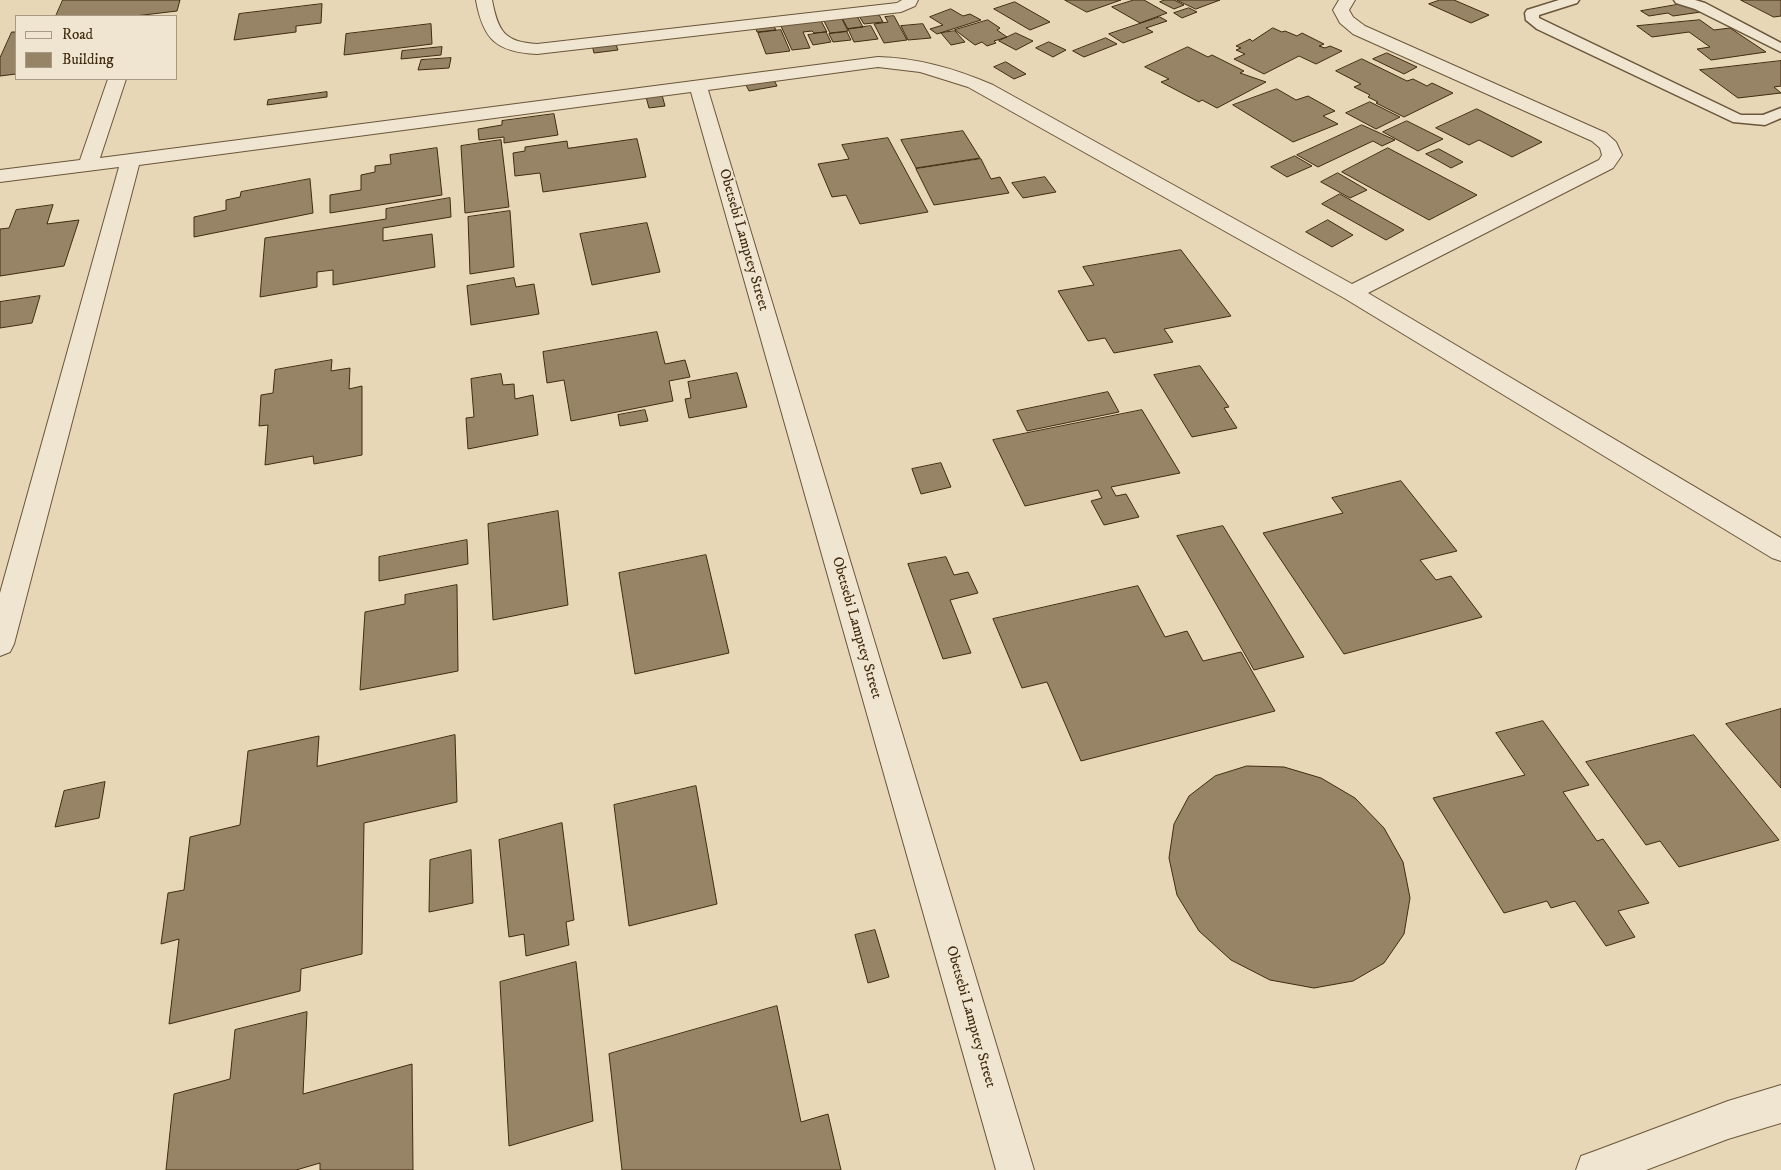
<!DOCTYPE html>
<style>
body{margin:0}
#map{position:relative;width:1781px;height:1170px;overflow:hidden;background:#e7d7b7;font-family:"IM FELL DW Pica",serif}
canvas{display:block}
.legend{position:absolute;left:15px;top:15px;width:162px;height:65px;box-sizing:border-box;background:#efe5d0;border:1px solid #a99b83;margin:0;padding:6px 9px;list-style:none;font-size:15px;color:#412b10}
.legend li{display:flex;align-items:center;gap:10px;height:25px}
.legend b{width:25px;border:1px solid #a99b83}
</style>
<div id="map">
<canvas width="1781" height="1170"></canvas>
<ul class="legend">
<li><b style="height:6px;background:#efe5d0"></b>Road</li>
<li><b style="height:14px;background:#978467"></b>Building</li>
</ul>
</div>
<script>
const ctx = document.querySelector('canvas').getContext('2d');
ctx.lineJoin = 'round';
function fillPath(path, color) { ctx.fillStyle = color; ctx.fill(path, 'evenodd'); }
function stroke(path, color, width, dash) { ctx.strokeStyle = color; ctx.lineWidth = width; ctx.lineCap = dash ? 'butt' : 'round'; ctx.setLineDash(dash || []); ctx.stroke(path); }
function write(font, color, halo, rows, align = 'center') {
  ctx.font = font + ' "IM FELL DW Pica",serif'; ctx.lineWidth = 4; ctx.setLineDash([]); ctx.textBaseline = 'middle'; ctx.strokeStyle = halo; ctx.fillStyle = color; for (const [text, x, y, turn = 0] of rows) {
    ctx.save(); ctx.translate(x, y); ctx.rotate((+turn || 0) * Math.PI / 180); ctx.textAlign = isNaN(turn) ? turn : align; if (halo) ctx.strokeText(text, 0, 0); ctx.fillText(text, 0, 0); ctx.restore();
  }
}
const building = new Path2D(`
 M 63,0 L 180,0 L 177,11 L 135,16 L 56,16 Z
 M 1065,0 L 1121,0 L 1087,12 Z
 M 1134,0 L 1144,0 L 1167,13 L 1140,23 L 1112,7 Z
 M 1165,0 L 1174,0 L 1184,5 L 1174,9 L 1160,2 Z
 M 1177,0 L 1220,0 L 1196,9 Z
 M 1440,0 L 1454,0 L 1489,15 L 1471,23 L 1429,4 Z
 M 1741,0 L 1781,0 L 1781,16 L 1774,17 Z
 M 1015,2 L 1050,22 L 1030,30 L 994,9 Z
 M 1687,3 L 1701,12 L 1673,16 L 1668,13 L 1649,16 L 1641,11 Z
 M 322,4 L 321,23 L 296,26 L 296,32 L 234,40 L 239,14 Z
 M 1189,8 L 1197,12 L 1182,18 L 1174,13 Z
 M 951,9 L 963,16 L 970,14 L 981,20 L 937,34 L 930,29 L 943,25 L 930,17 Z
 M 878,13 L 883,22 L 864,24 L 859,16 Z
 M 857,16 L 863,27 L 848,29 L 842,18 Z
 M 894,16 L 907,40 L 884,43 L 874,24 L 888,22 L 885,17 Z
 M 841,17 L 848,31 L 830,33 L 823,19 Z
 M 1160,17 L 1167,21 L 1146,28 L 1153,32 L 1123,43 L 1109,34 Z
 M 820,19 L 827,32 L 814,33 L 812,31 L 803,32 L 810,48 L 792,50 L 780,24 Z
 M 988,20 L 1000,28 L 997,30 L 1007,37 L 994,41 L 996,43 L 987,46 L 982,42 L 975,45 L 955,30 Z
 M 1700,20 L 1714,30 L 1730,28 L 1766,52 L 1711,60 L 1697,49 L 1710,47 L 1689,32 L 1652,37 L 1637,26 Z
 M 772,23 L 776,30 L 757,32 L 755,26 Z
 M 431,24 L 432,44 L 344,55 L 346,34 Z
 M 923,24 L 931,38 L 908,40 L 901,26 Z
 M 871,26 L 878,39 L 854,42 L 848,29 Z
 M 1273,28 L 1282,32 L 1285,31 L 1297,36 L 1302,33 L 1324,44 L 1319,46 L 1325,48 L 1330,46 L 1342,51 L 1316,64 L 1299,56 L 1264,74 L 1234,59 L 1245,54 L 1236,50 L 1241,48 L 1236,46 L 1250,39 L 1252,41 Z
 M 781,30 L 790,51 L 766,54 L 758,33 Z
 M 955,31 L 965,42 L 951,45 L 941,33 Z
 M 12,32 L 16,32 L 16,74 L 0,76 L 0,58 Z
 M 826,32 L 831,42 L 813,45 L 808,35 Z
 M 847,32 L 851,40 L 833,42 L 829,34 Z
 M 1016,33 L 1033,41 L 1016,50 L 999,41 Z
 M 1106,38 L 1117,44 L 1084,57 L 1073,51 Z
 M 615,42 L 618,50 L 594,53 L 592,45 Z
 M 1049,42 L 1066,50 L 1053,57 L 1036,48 Z
 M 442,47 L 441,55 L 401,59 L 402,51 Z
 M 1188,47 L 1208,57 L 1212,55 L 1244,71 L 1240,73 L 1266,82 L 1217,108 L 1202,100 L 1199,102 L 1161,82 L 1169,79 L 1145,67 Z
 M 1387,53 L 1417,67 L 1404,74 L 1373,59 Z
 M 451,58 L 449,68 L 418,70 L 421,60 Z
 M 1362,59 L 1407,81 L 1413,79 L 1427,86 L 1432,83 L 1453,93 L 1404,117 L 1376,103 L 1378,102 L 1368,97 L 1370,95 L 1354,87 L 1361,84 L 1336,71 Z
 M 1781,61 L 1781,86 L 1774,87 L 1781,93 L 1738,98 L 1700,70 Z
 M 1006,62 L 1026,74 L 1014,79 L 994,67 Z
 M 774,80 L 777,86 L 749,91 L 746,85 Z
 M 1277,89 L 1296,100 L 1308,96 L 1335,111 L 1323,116 L 1338,124 L 1293,142 L 1233,105 Z
 M 327,92 L 327,97 L 267,105 L 268,100 Z
 M 662,95 L 665,106 L 649,108 L 646,97 Z
 M 1370,102 L 1400,117 L 1376,129 L 1346,113 Z
 M 1477,109 L 1542,142 L 1512,157 L 1479,140 L 1469,145 L 1436,128 Z
 M 554,114 L 558,135 L 504,143 L 504,137 L 479,140 L 478,129 L 502,125 L 502,121 Z
 M 1407,121 L 1443,139 L 1418,151 L 1383,132 Z
 M 1362,125 L 1395,140 L 1382,146 L 1373,141 L 1318,167 L 1297,155 Z
 M 963,131 L 980,158 L 916,168 L 901,140 Z
 M 888,138 L 928,212 L 860,224 L 846,195 L 832,197 L 818,164 L 849,159 L 842,145 Z
 M 637,139 L 646,177 L 543,192 L 540,173 L 515,176 L 513,153 L 525,151 L 525,147 L 567,141 L 568,148 Z
 M 501,140 L 509,207 L 465,213 L 461,146 Z
 M 437,148 L 442,195 L 330,213 L 330,195 L 361,190 L 361,175 L 375,172 L 375,166 L 391,164 L 390,155 Z
 M 1388,148 L 1477,195 L 1429,220 L 1342,172 Z
 M 1439,149 L 1463,162 L 1451,168 L 1426,154 Z
 M 1295,156 L 1312,166 L 1287,177 L 1271,167 Z
 M 981,159 L 991,179 L 1000,177 L 1009,193 L 934,205 L 916,169 Z
 M 1338,173 L 1367,190 L 1350,198 L 1321,182 Z
 M 1045,177 L 1056,192 L 1023,198 L 1012,183 Z
 M 310,179 L 313,213 L 194,237 L 194,217 L 226,210 L 226,200 L 240,197 L 241,192 Z
 M 1340,194 L 1404,230 L 1386,240 L 1322,204 Z
 M 450,198 L 451,217 L 383,228 L 383,241 L 432,234 L 435,267 L 333,285 L 333,270 L 317,272 L 317,287 L 260,297 L 265,238 L 386,219 L 386,209 Z
 M 53,205 L 47,224 L 79,220 L 64,266 L 0,276 L 0,229 L 9,228 L 16,210 Z
 M 510,211 L 514,267 L 470,274 L 468,217 Z
 M 1328,220 L 1353,235 L 1332,247 L 1306,232 Z
 M 647,223 L 660,272 L 592,285 L 580,234 Z
 M 1181,250 L 1231,316 L 1164,329 L 1173,342 L 1114,353 L 1105,338 L 1088,341 L 1058,291 L 1094,285 L 1083,267 Z
 M 514,278 L 516,287 L 534,284 L 539,314 L 471,325 L 467,286 Z
 M 40,296 L 32,323 L 0,328 L 0,302 Z
 M 657,332 L 665,364 L 685,360 L 690,377 L 669,381 L 673,401 L 571,421 L 564,380 L 547,383 L 543,352 Z
 M 332,360 L 331,371 L 350,368 L 349,389 L 362,386 L 362,455 L 314,464 L 313,456 L 265,465 L 268,425 L 259,426 L 261,395 L 273,393 L 275,370 Z
 M 1200,366 L 1229,407 L 1224,408 L 1237,428 L 1192,437 L 1154,375 Z
 M 737,373 L 747,407 L 689,418 L 685,399 L 691,398 L 688,382 Z
 M 501,374 L 503,385 L 514,384 L 515,399 L 533,395 L 538,435 L 468,449 L 466,418 L 474,417 L 471,379 Z
 M 1108,392 L 1119,412 L 1027,431 L 1017,411 Z
 M 645,410 L 648,421 L 620,426 L 618,415 Z
 M 1142,410 L 1180,473 L 1111,487 L 1116,496 L 1126,494 L 1139,517 L 1104,525 L 1091,501 L 1102,498 L 1098,490 L 1025,506 L 993,440 Z
 M 941,463 L 951,487 L 921,494 L 912,469 Z
 M 1401,481 L 1457,551 L 1420,560 L 1436,580 L 1451,576 L 1482,617 L 1344,654 L 1263,533 L 1343,513 L 1332,498 Z
 M 558,511 L 568,605 L 493,620 L 488,524 Z
 M 1223,526 L 1304,657 L 1254,670 L 1177,536 Z
 M 467,540 L 468,564 L 379,581 L 379,557 Z
 M 706,555 L 729,653 L 635,674 L 619,573 Z
 M 946,557 L 954,575 L 968,572 L 978,593 L 950,600 L 971,653 L 943,659 L 908,564 Z
 M 457,585 L 458,671 L 360,690 L 365,612 L 405,604 L 405,595 Z
 M 1138,586 L 1165,637 L 1187,631 L 1203,661 L 1241,652 L 1275,711 L 1081,761 L 1047,682 L 1022,688 L 993,619 Z
 M 1781,709 L 1781,788 L 1726,724 Z
 M 1543,721 L 1589,785 L 1563,792 L 1597,841 L 1603,839 L 1649,903 L 1618,911 L 1635,937 L 1606,946 L 1575,901 L 1551,908 L 1547,901 L 1504,913 L 1433,798 L 1525,775 L 1496,733 Z
 M 455,735 L 457,802 L 364,823 L 362,954 L 301,969 L 300,991 L 169,1024 L 179,939 L 161,944 L 168,893 L 184,890 L 190,837 L 240,825 L 248,751 L 319,736 L 317,766 Z
 M 1694,735 L 1779,840 L 1679,867 L 1660,841 L 1646,845 L 1586,762 Z
 M 1247,766 L 1284,767 L 1321,778 L 1355,798 L 1384,828 L 1403,862 L 1410,898 L 1404,934 L 1384,963 L 1353,981 L 1314,988 L 1270,980 L 1231,960 L 1199,931 L 1177,895 L 1169,858 L 1174,824 L 1189,796 L 1215,776 Z
 M 105,782 L 99,818 L 55,827 L 64,791 Z
 M 696,786 L 717,904 L 629,926 L 614,805 Z
 M 562,823 L 574,920 L 566,922 L 569,945 L 526,956 L 524,934 L 509,937 L 499,840 Z
 M 471,850 L 473,903 L 429,912 L 430,860 Z
 M 875,930 L 889,977 L 868,983 L 855,935 Z
 M 576,962 L 593,1121 L 509,1146 L 500,982 Z
 M 777,1006 L 801,1122 L 828,1114 L 841,1170 L 622,1170 L 609,1054 Z
 M 307,1012 L 303,1094 L 412,1064 L 413,1170 L 320,1170 L 320,1163 L 296,1170 L 166,1170 L 174,1094 L 230,1079 L 235,1030 Z`);
const service = new Path2D(`
 M 1559,0 L 1579,0 L 1577,3 L 1539,15 L 1539,18 L 1741,115 L 1763,115 L 1781,108 L 1781,118 L 1765,125 L 1733,122 L 1537,29 L 1526,20 L 1525,13 L 1527,10 Z
 M 1674,0 L 1695,0 L 1705,3 L 1781,43 L 1781,52 L 1695,9 L 1676,3 Z`);
const minor = new Path2D(`
 M 476,0 L 492,0 C 498,31 504,42 537,44 L 897,3 L 902,0 L 918,0 L 915,6 L 901,12 L 537,54 C 497,52 483,40 476,0 Z
 M 1339,0 L 1355,0 L 1349,10 L 1353,17 L 1365,26 L 1606,133 L 1616,142 L 1622,155 L 1613,168 L 1368,293 L 1781,538 L 1781,561 L 1772,558 L 1344,298 L 968,87 L 920,72 L 878,67 L 708,90 L 1034,1170 L 996,1170 L 691,92 L 139,165 L 14,644 L 10,652 L 0,656 L 0,593 L 119,167 L 0,182 L 0,170 L 80,160 L 108,79 L 126,79 L 100,158 L 878,57 C 919,58 956,69 993,85 L 1352,284 L 1599,160 L 1602,155 L 1600,148 L 1592,141 L 1353,34 L 1340,23 L 1333,10 Z
 M 1781,1085 L 1781,1123 L 1728,1139 L 1646,1170 L 1576,1170 L 1581,1156 L 1595,1151 L 1728,1101 Z`);
const streetNames = [
 ["Obetsebi Lamptey Street",743,240,74],
 ["Obetsebi Lamptey Street",856,628,74],
 ["Obetsebi Lamptey Street",970,1017,74]
];
fillPath(building, '#978467');
stroke(building, '#412b10', 1);
stroke(service, '#6a563a', 3);
stroke(minor, '#6a563a', 2);
fillPath(service, '#efe5d0');
fillPath(minor, '#efe5d0');
write('15px', '#412b10', '#efe5d0', streetNames);
</script>
